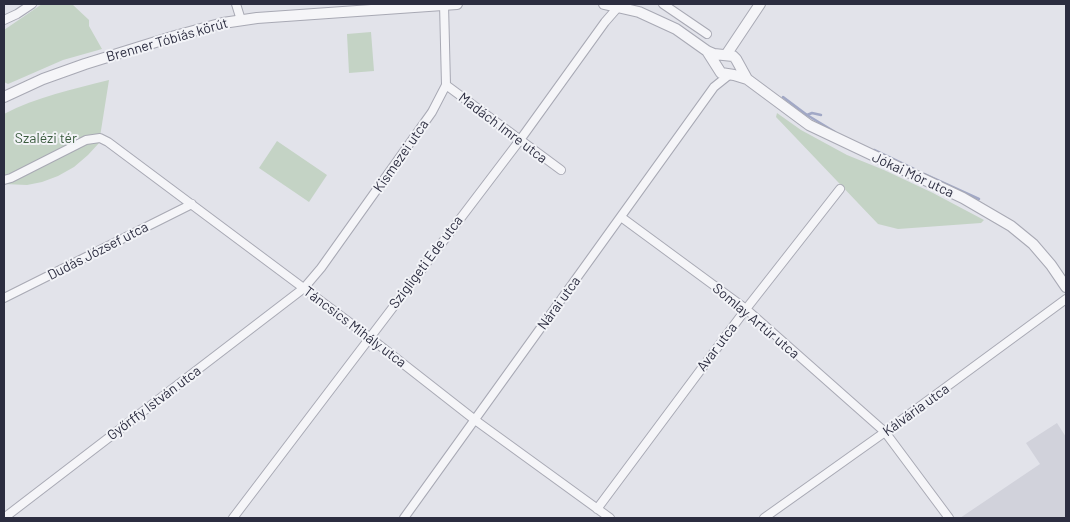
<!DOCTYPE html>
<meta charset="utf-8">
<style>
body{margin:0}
#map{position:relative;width:1070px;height:522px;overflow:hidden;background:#e2e3ea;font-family:Barlow,sans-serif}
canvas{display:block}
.frame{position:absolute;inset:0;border:5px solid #2c2d40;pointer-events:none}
</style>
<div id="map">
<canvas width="1070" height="522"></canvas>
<div class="frame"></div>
</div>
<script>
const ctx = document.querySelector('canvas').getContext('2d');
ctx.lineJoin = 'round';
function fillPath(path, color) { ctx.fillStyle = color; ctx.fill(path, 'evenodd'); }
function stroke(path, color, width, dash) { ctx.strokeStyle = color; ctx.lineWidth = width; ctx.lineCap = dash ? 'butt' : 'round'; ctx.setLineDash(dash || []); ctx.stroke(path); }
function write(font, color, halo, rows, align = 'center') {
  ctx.font = font + ' Barlow,sans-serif'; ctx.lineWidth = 4; ctx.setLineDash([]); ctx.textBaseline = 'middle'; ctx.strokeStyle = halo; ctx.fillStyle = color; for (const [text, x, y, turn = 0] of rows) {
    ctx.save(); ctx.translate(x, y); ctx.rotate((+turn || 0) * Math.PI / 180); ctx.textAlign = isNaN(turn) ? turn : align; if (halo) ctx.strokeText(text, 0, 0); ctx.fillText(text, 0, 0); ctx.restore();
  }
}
const built = new Path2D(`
 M 1057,423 L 1066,437 L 1066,517 L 960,518 L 1040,464 L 1026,443 Z`);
const green = new Path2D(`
 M 42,4 L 72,4 L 89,20 L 89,26 L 102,49 L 63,60 L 8,84 L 4,82 L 4,30 Z
 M 371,32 L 374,71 L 349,73 L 347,34 Z
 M 109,80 L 99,143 L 88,155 L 74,167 L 58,176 L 42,182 L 27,185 L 4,184 L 4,114 C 36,97 74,89 109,80 Z
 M 777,113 L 801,130 L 847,155 L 884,170 L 933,193 L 984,220 L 981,223 L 898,229 L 878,224 L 776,117 Z
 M 277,141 L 327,175 L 309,202 L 259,168 Z`);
const stream = new Path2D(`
 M 783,97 L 807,115 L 835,132
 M 807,115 L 812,113 L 821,115
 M 874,150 L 914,169
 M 924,174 L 979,199`);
const minor = new Path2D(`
 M 236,4 L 241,20
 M 663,4 L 707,34
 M 4,20 L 17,14 L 32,4
 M 446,85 L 561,170
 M 4,180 L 11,178 L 86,140 L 100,138 L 108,142 L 369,337 L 475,420 L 610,518
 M 621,217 L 746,309 L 885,432 L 949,518
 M 4,298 L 192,204
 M 597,509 L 746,309 L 840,189
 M 4,518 L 304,288 L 321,268 L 432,112 L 446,85 L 444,4
 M 233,518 L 520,140 L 605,22 L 619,6
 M 404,518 L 714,87 L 729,75
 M 764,518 L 885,432 L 1066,299`);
const tertiary = new Path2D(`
 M 604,4 L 639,12 L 676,29 L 707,51 L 714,54 L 733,56 L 736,59 L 747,79
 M 707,51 L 721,73 L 734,75 L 747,79 L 809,125 L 963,198 L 1011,226 L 1033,244 L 1051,265 L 1066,287
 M 726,55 L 760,4
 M 4,97 L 43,79 L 85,64 L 175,36 L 223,23 L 257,18 L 457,4`);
const streetNames = [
 ["Brenner Tóbiás körút",167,40,-16],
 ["Madách Imre utca",503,128,37],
 ["Kismezei utca",401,156,-55],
 ["Jókai Mór utca",913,175,25],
 ["Dudás József utca",98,251,-27],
 ["Szigligeti Ede utca",426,262,-53],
 ["Nárai utca",559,303,-54],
 ["Somlay Artúr utca",756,321,40],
 ["Táncsics Mihály utca",355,327,37],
 ["Avar utca",717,347,-53],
 ["Győrffy István utca",154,403,-37],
 ["Kálvária utca",916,410,-36]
];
const parkNames = [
 ["Szalézi tér",46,138]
];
fillPath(built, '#d1d2db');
fillPath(green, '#c4d3c5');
stroke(stream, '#a1a8c6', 2.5);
stroke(minor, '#a8a9b4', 10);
stroke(tertiary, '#a8a9b4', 12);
stroke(minor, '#f5f5f8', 8);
stroke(tertiary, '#f5f5f8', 10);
write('14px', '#2c2d40', '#f2f3f7', streetNames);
write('14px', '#3a5b3d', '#f2f3f7', parkNames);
</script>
